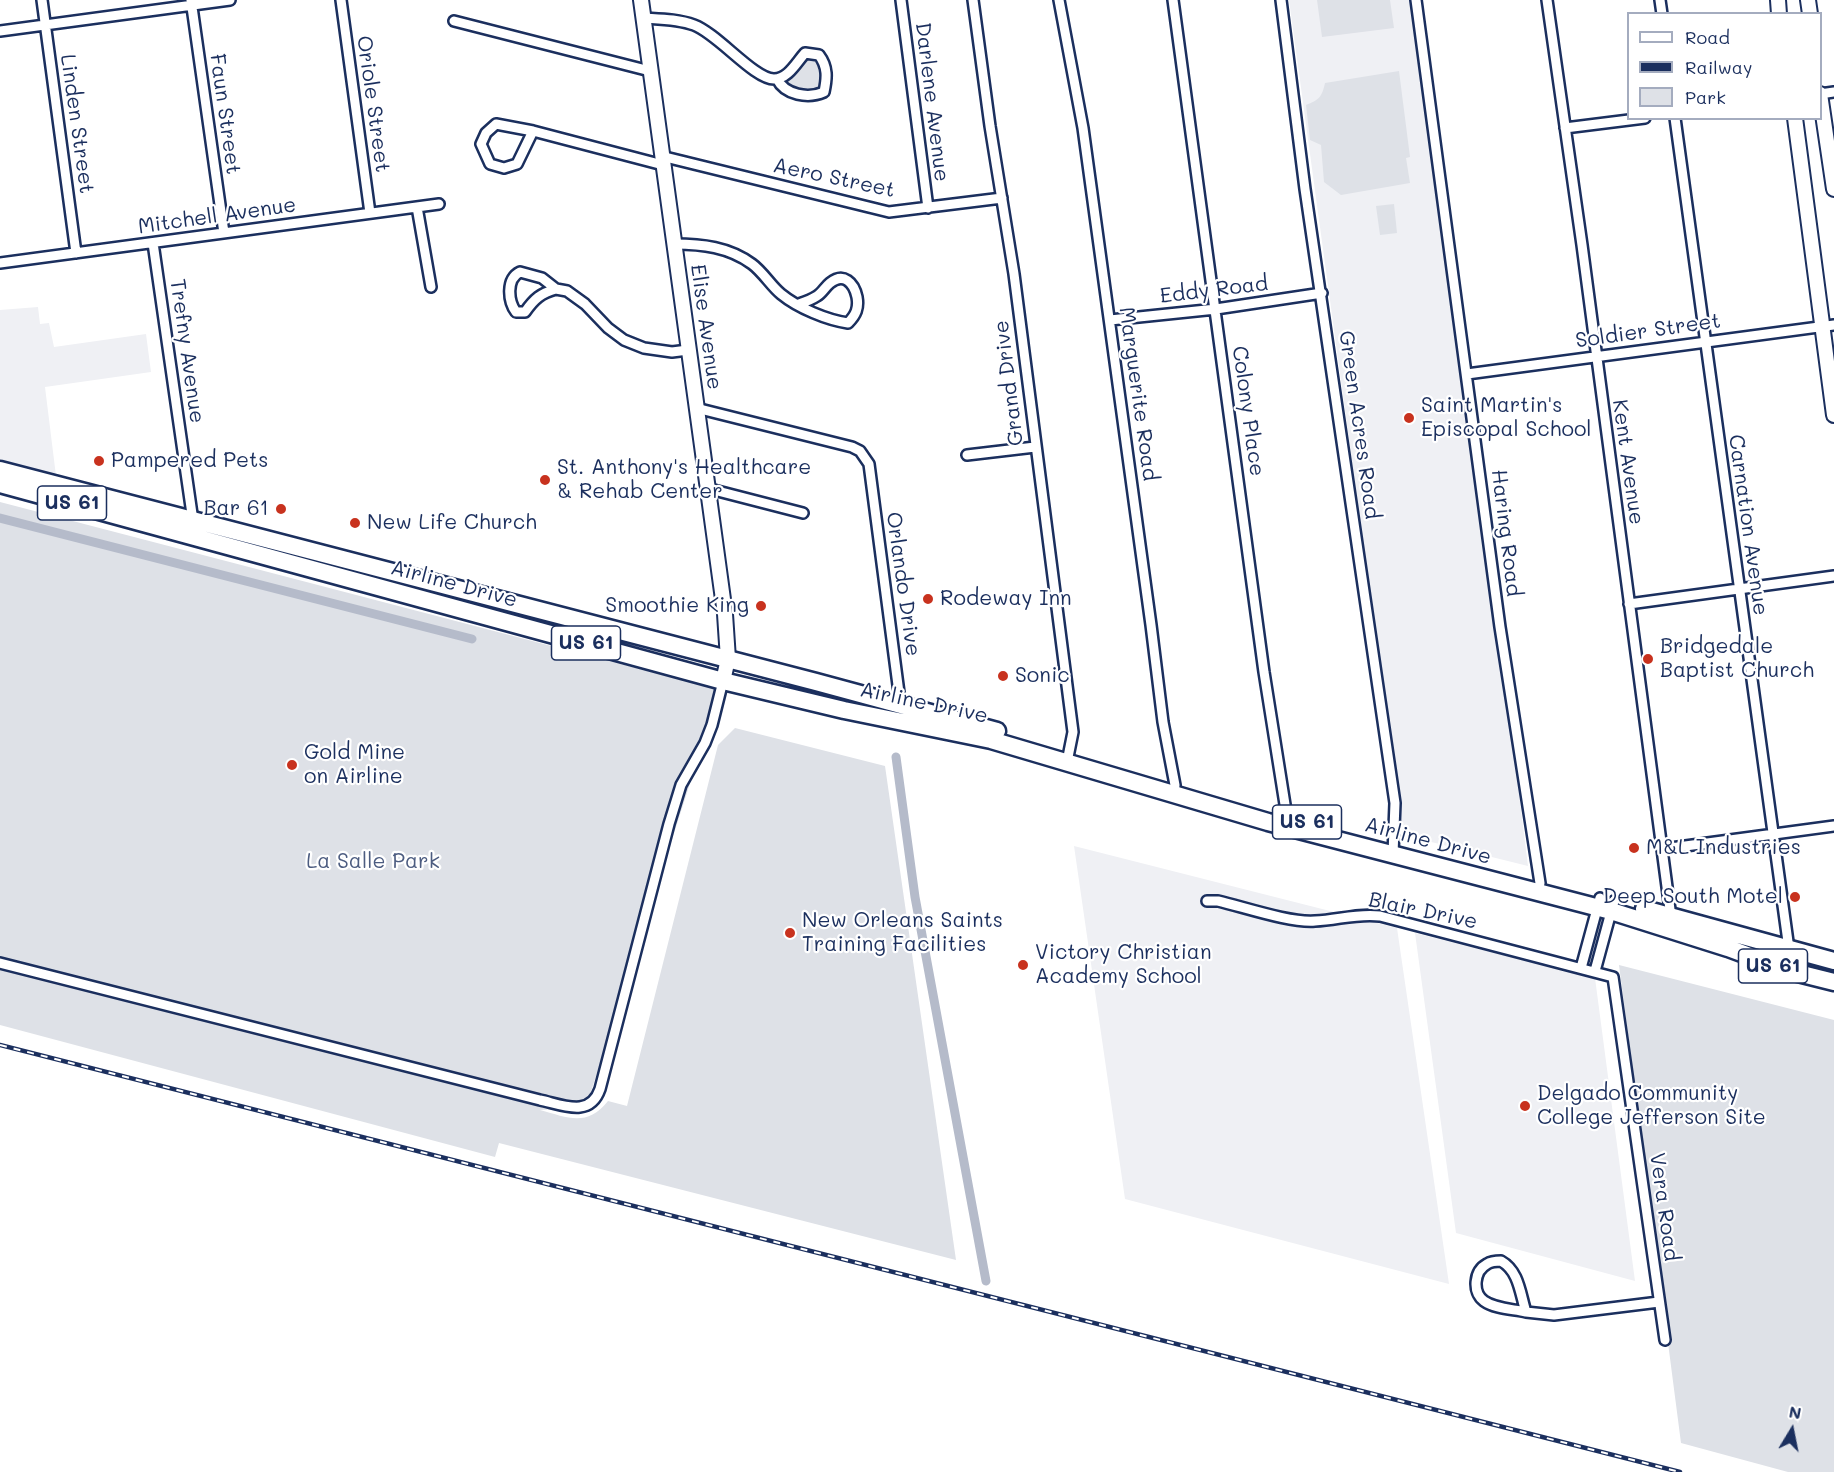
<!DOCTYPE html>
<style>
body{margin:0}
#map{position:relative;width:1834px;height:1472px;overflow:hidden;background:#fff;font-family:Mali,sans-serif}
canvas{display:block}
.legend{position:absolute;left:1627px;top:12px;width:195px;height:108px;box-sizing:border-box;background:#fff;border:2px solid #a4acbf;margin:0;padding:8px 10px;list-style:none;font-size:18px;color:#1b2f5e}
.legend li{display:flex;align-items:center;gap:12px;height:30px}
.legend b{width:30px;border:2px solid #a4acbf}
.north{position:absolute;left:1762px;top:1400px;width:60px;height:60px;-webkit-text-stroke:4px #fff;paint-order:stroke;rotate:10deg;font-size:16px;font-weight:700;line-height:24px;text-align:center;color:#1b2f5e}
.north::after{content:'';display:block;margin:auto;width:21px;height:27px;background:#1b2f5e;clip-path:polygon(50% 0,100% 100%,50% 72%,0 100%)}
</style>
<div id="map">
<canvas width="1834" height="1472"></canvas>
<ul class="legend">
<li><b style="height:8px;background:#fff"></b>Road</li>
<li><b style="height:8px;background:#1b2f5e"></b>Railway</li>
<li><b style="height:16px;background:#dee1e7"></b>Park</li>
</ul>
<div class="north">N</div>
</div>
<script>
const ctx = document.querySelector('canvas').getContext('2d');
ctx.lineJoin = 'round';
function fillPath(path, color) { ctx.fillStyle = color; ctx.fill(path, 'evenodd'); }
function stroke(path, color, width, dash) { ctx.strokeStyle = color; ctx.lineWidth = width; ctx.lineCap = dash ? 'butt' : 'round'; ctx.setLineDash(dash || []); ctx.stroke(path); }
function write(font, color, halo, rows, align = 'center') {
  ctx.font = font + ' Mali,sans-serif'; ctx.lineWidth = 4.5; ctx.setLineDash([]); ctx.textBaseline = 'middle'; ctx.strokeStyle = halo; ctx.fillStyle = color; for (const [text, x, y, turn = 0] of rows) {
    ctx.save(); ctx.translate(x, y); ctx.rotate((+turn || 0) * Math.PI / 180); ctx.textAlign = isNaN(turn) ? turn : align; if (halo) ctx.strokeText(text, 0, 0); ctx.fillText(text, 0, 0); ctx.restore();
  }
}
const built = new Path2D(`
 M 1289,0 L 1420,0 L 1528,866 L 1403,835 Z
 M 38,307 L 40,324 L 49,323 L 54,347 L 146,334 L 151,372 L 45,387 L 56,476 L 0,462 L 0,310 Z
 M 1074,846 L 1397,928 L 1449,1284 L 1125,1199 Z
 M 1415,933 L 1595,978 L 1635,1281 L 1456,1233 Z`);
const green = new Path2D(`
 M 1317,0 L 1390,0 L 1394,28 L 1322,37 Z
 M 813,57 L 818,63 L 820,86 L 817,91 L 809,92 L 789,85 L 788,78 L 807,58 Z
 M 1399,71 L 1410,157 L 1406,158 L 1410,183 L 1341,195 L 1324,182 L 1321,145 L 1310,140 L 1306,105 C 1319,100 1322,97 1325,83 Z
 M 1394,204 L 1397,233 L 1380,235 L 1376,206 Z
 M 0,502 L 720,690 L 586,1107 L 540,1110 C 569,1118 587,1127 608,1101 L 627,1106 L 718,745 L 735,728 L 885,766 L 956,1260 L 499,1143 L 495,1157 L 0,1025 Z
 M 1619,965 L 1834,1020 L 1834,1472 L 1788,1472 L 1681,1443 Z`);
const canal = new Path2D(`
 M 0,518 L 472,639
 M 896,757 L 915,897 L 986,1281`);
const street = new Path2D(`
 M 42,0 L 76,253
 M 191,0 L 224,233
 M 341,0 L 370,213
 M 901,0 L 928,208
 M 973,0 L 990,126 L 1014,274 L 1073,732 L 1067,762
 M 1059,0 L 1083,128 L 1151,625 L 1163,722 L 1175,785 L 1174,794
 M 1173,0 L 1264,672 L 1287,817 L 1284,826
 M 1281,0 L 1305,189 L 1395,803 L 1393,854
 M 1416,0 L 1500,627 L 1540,883 L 1538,892
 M 1547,0 L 1582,245 L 1671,917
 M 1660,0 L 1662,14
 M 644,18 C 660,19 678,19 694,25 C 718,34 754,79 774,79 C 788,79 796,63 805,53 L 819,55 C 828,67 827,78 824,92 C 808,99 785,95 777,79
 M 454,21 L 650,71
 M 0,31 L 230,0
 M 1820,94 L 1834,92
 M 1675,118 L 1789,949 L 1790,971
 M 1565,128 L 1645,118
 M 533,131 L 517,164 L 504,168 L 490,164 L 481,144 L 486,133 L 496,124 L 533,131 L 663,165
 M 661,156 L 889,212 L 1002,198
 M 417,207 L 431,287
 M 153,243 L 193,521
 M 674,244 C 702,244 729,247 752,264 C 763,272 771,286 781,294 C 798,308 827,320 848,323 C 856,315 859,308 857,297 C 854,283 844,272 830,283 C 825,287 822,293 817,296 C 811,300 805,302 799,304
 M 0,263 L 439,204
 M 556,289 C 541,293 534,299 525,312 L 516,312 C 508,301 506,279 520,272 L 542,278 L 556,289 L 567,291 L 585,304 L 608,328 L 624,340 L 644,348 L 672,352 L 688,350
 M 1110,320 L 1216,309 L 1322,293
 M 1467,374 L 1834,325
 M 696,408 L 852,447 L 860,451 L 869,464 L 901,708
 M 967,455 L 1035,447
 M 706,488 L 803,513
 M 1629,604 L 1834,576
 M 1663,849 L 1834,826
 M 1207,901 L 1218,901 C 1244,907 1290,923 1315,921 C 1338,920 1357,913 1380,916 L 1613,977 L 1665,1340
 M 0,963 L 540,1100 C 563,1105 590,1118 600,1089 L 669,824 L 681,785 L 705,743 L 712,725 L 723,681
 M 1581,968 L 1600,898
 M 1595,971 L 1614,901
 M 1501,1261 C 1519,1271 1520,1293 1526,1312 C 1513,1309 1495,1309 1484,1301 C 1472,1292 1474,1271 1487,1264 C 1490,1262 1497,1261 1501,1261 Z
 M 1526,1312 L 1554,1315 L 1659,1302`);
const secondary = new Path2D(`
 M 641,0 L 725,614 L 728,659 L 723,681
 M 1778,0 L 1779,14
 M 1808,0 L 1810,14
 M 1820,94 L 1834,189
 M 1795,118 L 1834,415`);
const highway = new Path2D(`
 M 0,470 L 816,682 L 997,731
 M 0,484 L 723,681 L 844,710 L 991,740 L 1268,822 L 1611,911 L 1728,948 L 1790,971 L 1834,982
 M 1644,909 L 1834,961`);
const rail = new Path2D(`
 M 0,1045 L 1680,1472`);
const markers = [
 [1409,418,6,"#c8321e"],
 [99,461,6,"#c8321e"],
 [545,480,6,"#c8321e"],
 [281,509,6,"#c8321e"],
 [355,523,6,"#c8321e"],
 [928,599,6,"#c8321e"],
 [761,606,6,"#c8321e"],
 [1648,659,6,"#c8321e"],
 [1003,676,6,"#c8321e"],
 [292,765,6,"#c8321e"],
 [1634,848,6,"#c8321e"],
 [1795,897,6,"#c8321e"],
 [790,933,6,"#c8321e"],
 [1023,965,6,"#c8321e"],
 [1525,1106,6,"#c8321e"]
];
const shields = [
 [72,503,69],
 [586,643,69],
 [1307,822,69],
 [1773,966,69]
];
const shieldNames = [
 ["US 61",72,503],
 ["US 61",586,643],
 ["US 61",1307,822],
 ["US 61",1773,966]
];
const streetNames = [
 ["Darlene Avenue",932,102,83],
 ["Oriole Street",373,104,82],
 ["Faun Street",225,114,82],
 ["Linden Street",77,124,82],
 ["Aero Street",834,178,12],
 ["Mitchell Avenue",217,216,-8],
 ["Eddy Road",1214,290,-7],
 ["Elise Avenue",706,327,82],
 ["Soldier Street",1648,331,-8],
 ["Trefny Avenue",187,351,82],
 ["Grand Drive",1009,383,-97],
 ["Marguerite Road",1138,394,82],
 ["Colony Place",1248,411,82],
 ["Green Acres Road",1359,425,82],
 ["Kent Avenue",1628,462,82],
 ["Carnation Avenue",1748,525,82],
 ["Haring Road",1506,533,83],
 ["Airline Drive",454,584,15],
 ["Orlando Drive",903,584,82],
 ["Airline Drive",924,703,12],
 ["Airline Drive",1428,841,15],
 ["Blair Drive",1423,911,12],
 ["Vera Road",1664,1207,82]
];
const poiNames = [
 ["Saint Martin's",1421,406],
 ["Episcopal School",1421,430],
 ["Pampered Pets",111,461],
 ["St. Anthony's Healthcare",557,468],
 ["& Rehab Center",557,492],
 ["Bar 61",269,509,"right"],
 ["New Life Church",367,523],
 ["Rodeway Inn",940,599],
 ["Smoothie King",749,606,"right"],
 ["Bridgedale",1660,647],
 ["Baptist Church",1660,671],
 ["Sonic",1015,676],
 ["Gold Mine",304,753],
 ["on Airline",304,777],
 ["M&L Industries",1646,848],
 ["Deep South Motel",1783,897,"right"],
 ["New Orleans Saints",802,921],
 ["Training Facilities",802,945],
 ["Victory Christian",1035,953],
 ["Academy School",1035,977],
 ["Delgado Community",1537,1094],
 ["College Jefferson Site",1537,1118]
];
const parkNames = [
 ["La Salle Park",373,862]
];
fillPath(built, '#eff0f4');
fillPath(green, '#dee1e7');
stroke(canal, '#b5bbca', 9);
stroke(street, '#1b2f5e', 14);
stroke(secondary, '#1b2f5e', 18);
stroke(highway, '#1b2f5e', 21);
stroke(street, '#fff', 9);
stroke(secondary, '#fff', 14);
stroke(highway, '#fff', 16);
stroke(rail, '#1b2f5e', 4.5);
stroke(rail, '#fff', 2, [7]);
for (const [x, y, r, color] of markers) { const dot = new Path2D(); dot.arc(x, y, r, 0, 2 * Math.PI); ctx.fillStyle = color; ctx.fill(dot); stroke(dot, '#fff', 2); }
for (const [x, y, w] of shields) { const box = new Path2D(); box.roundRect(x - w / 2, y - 17, w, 34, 4.5); ctx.fillStyle = '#fff'; ctx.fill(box); stroke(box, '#1b2f5e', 1.5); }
write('bold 20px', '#1b2f5e', null, shieldNames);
write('21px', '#1b2f5e', '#fff', streetNames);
write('21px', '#1b2f5e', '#fff', poiNames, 'left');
write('21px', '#4c5c80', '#fff', parkNames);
</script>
